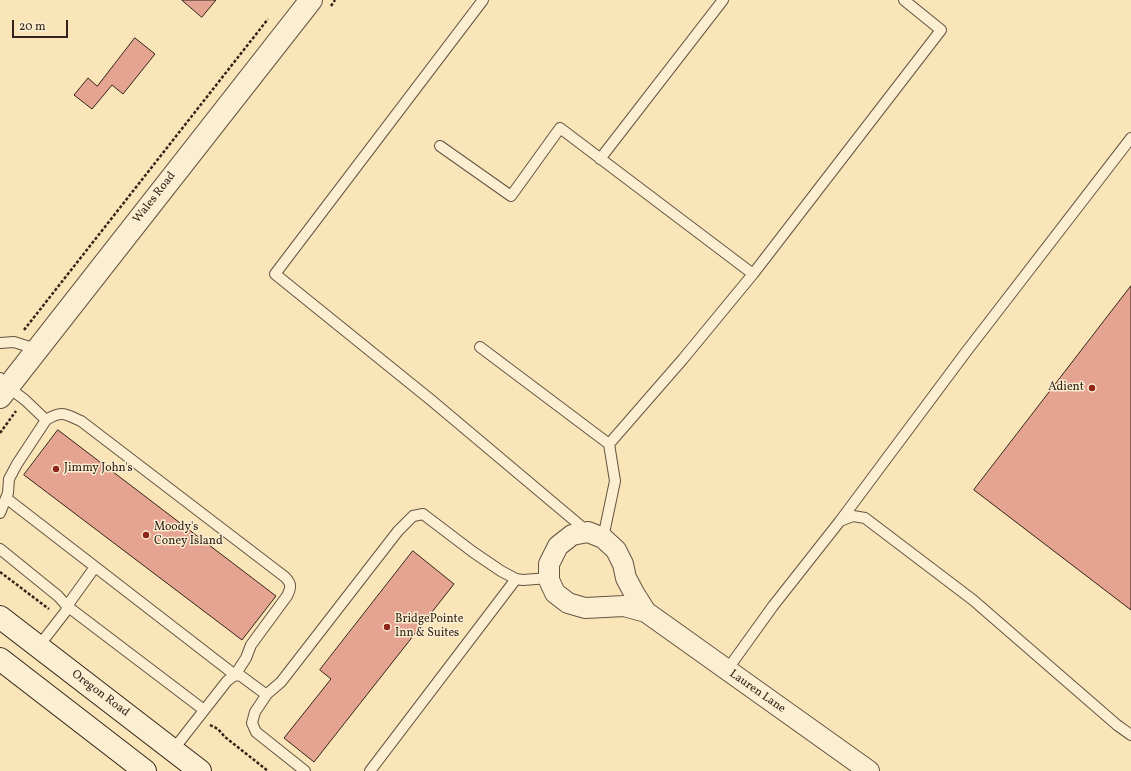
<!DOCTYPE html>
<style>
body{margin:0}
#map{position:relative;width:1131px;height:771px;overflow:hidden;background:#f9e5b8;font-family:Vollkorn,serif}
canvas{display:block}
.scale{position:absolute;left:12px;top:20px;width:56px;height:18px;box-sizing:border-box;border:2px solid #33241a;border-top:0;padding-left:5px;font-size:12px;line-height:14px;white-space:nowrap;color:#33241a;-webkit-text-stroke:3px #fbeed1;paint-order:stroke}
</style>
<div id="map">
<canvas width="1131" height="771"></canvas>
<div class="scale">20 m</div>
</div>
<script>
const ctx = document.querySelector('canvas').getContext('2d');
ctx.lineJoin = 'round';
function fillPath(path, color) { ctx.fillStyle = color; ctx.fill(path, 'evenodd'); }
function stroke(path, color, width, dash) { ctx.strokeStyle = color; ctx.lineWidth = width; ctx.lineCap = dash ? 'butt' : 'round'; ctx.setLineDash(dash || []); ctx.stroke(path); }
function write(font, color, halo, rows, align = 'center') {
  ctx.font = font + ' Vollkorn,serif'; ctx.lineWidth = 3; ctx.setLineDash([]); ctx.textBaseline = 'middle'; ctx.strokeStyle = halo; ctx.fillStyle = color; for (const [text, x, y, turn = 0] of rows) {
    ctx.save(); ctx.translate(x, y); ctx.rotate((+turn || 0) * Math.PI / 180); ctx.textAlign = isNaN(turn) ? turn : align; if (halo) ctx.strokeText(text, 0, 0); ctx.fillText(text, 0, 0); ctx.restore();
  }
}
const building = new Path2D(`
 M 182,0 L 216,0 L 202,17 Z
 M 135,38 L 155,54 L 123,94 L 112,85 L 92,109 L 74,95 L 88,78 L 97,86 Z
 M 1131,286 L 1131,610 L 974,490 Z
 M 58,430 L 276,596 L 242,640 L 24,475 Z
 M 413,551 L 454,584 L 314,762 L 284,738 L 331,679 L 320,670 Z`);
const path = new Path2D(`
 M 331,6 L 335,0
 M 24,330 L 268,19
 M 0,433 L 16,411
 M 0,572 L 49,609
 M 210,725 L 218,729 L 225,737 L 268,771`);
const service = new Path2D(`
 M 483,0 L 275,274 L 431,400 L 588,532
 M 440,146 L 511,196 L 560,128 L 753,274
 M 600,159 L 723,0
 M 0,343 L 14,342 L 36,349
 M 480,347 L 609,444 L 683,359 L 753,274 L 941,30 L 904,0
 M 0,378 L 8,387 L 25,400 L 46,420
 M 0,513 L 8,493 L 9,479 L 17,464 L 46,420 C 62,410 65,414 81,421 L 285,577 C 292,584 291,588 287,596 L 251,645 L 246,658 L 235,675 L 6,498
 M 840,521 L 966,352 L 1131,138
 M 603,538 L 615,481 L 609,444
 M 0,549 L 58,596 L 67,606 L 66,611 L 38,647
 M 95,567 L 67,606 L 204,710
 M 727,670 L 773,606 L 840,521 L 853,516 L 865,518 L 973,600 L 1117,725 L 1131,735
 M 267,694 L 255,712 L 252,723 L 256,732 L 305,771
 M 173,750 L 227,681 L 235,675 L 241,676 L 264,693 L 267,694 L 281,682 L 398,531 L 413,516 L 423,514 L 473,552 L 501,571 L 516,579 L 523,580 L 549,578
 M 370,771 L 516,579`);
const minor = new Path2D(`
 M 646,612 L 634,593 L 626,578 L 623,564 L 616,550 L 603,538 L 588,532 L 572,535 L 558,546 L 549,564 L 549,580 L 555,593 L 568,603 L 585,608 L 624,606 L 646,612 L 869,771`);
const tertiary = new Path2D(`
 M 0,397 L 311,0`);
const secondary = new Path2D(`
 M 0,617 L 200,771
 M 0,659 L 145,771`);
const markers = [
 [1092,388,4,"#8f2418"],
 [56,469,4,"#8f2418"],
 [146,535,4,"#8f2418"],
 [387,627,4,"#8f2418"]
];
const streetNames = [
 ["Wales Road",155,198,-52],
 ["Lauren Lane",757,692,35],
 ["Oregon Road",100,694,37]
];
const poiNames = [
 ["Adient",1084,388,"right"],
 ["Jimmy John's",64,469],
 ["Moody's",154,528],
 ["Coney Island",154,542],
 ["BridgePointe",395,620],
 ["Inn & Suites",395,634]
];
fillPath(building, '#e5a391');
stroke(building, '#33241a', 1);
stroke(service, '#645442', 12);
stroke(minor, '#645442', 22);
stroke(tertiary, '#645442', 24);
stroke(secondary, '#33241a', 24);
stroke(path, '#33241a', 2.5, [3, 2]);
stroke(service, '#fbeed1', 10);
stroke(minor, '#fbeed1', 20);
stroke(tertiary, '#fbeed1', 22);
stroke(secondary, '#fbeed1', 22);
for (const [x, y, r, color] of markers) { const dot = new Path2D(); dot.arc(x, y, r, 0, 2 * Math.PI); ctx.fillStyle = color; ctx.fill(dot); stroke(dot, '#fbeed1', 1.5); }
write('12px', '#33241a', '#fbeed1', streetNames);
write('12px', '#33241a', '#fbeed1', poiNames, 'left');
</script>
